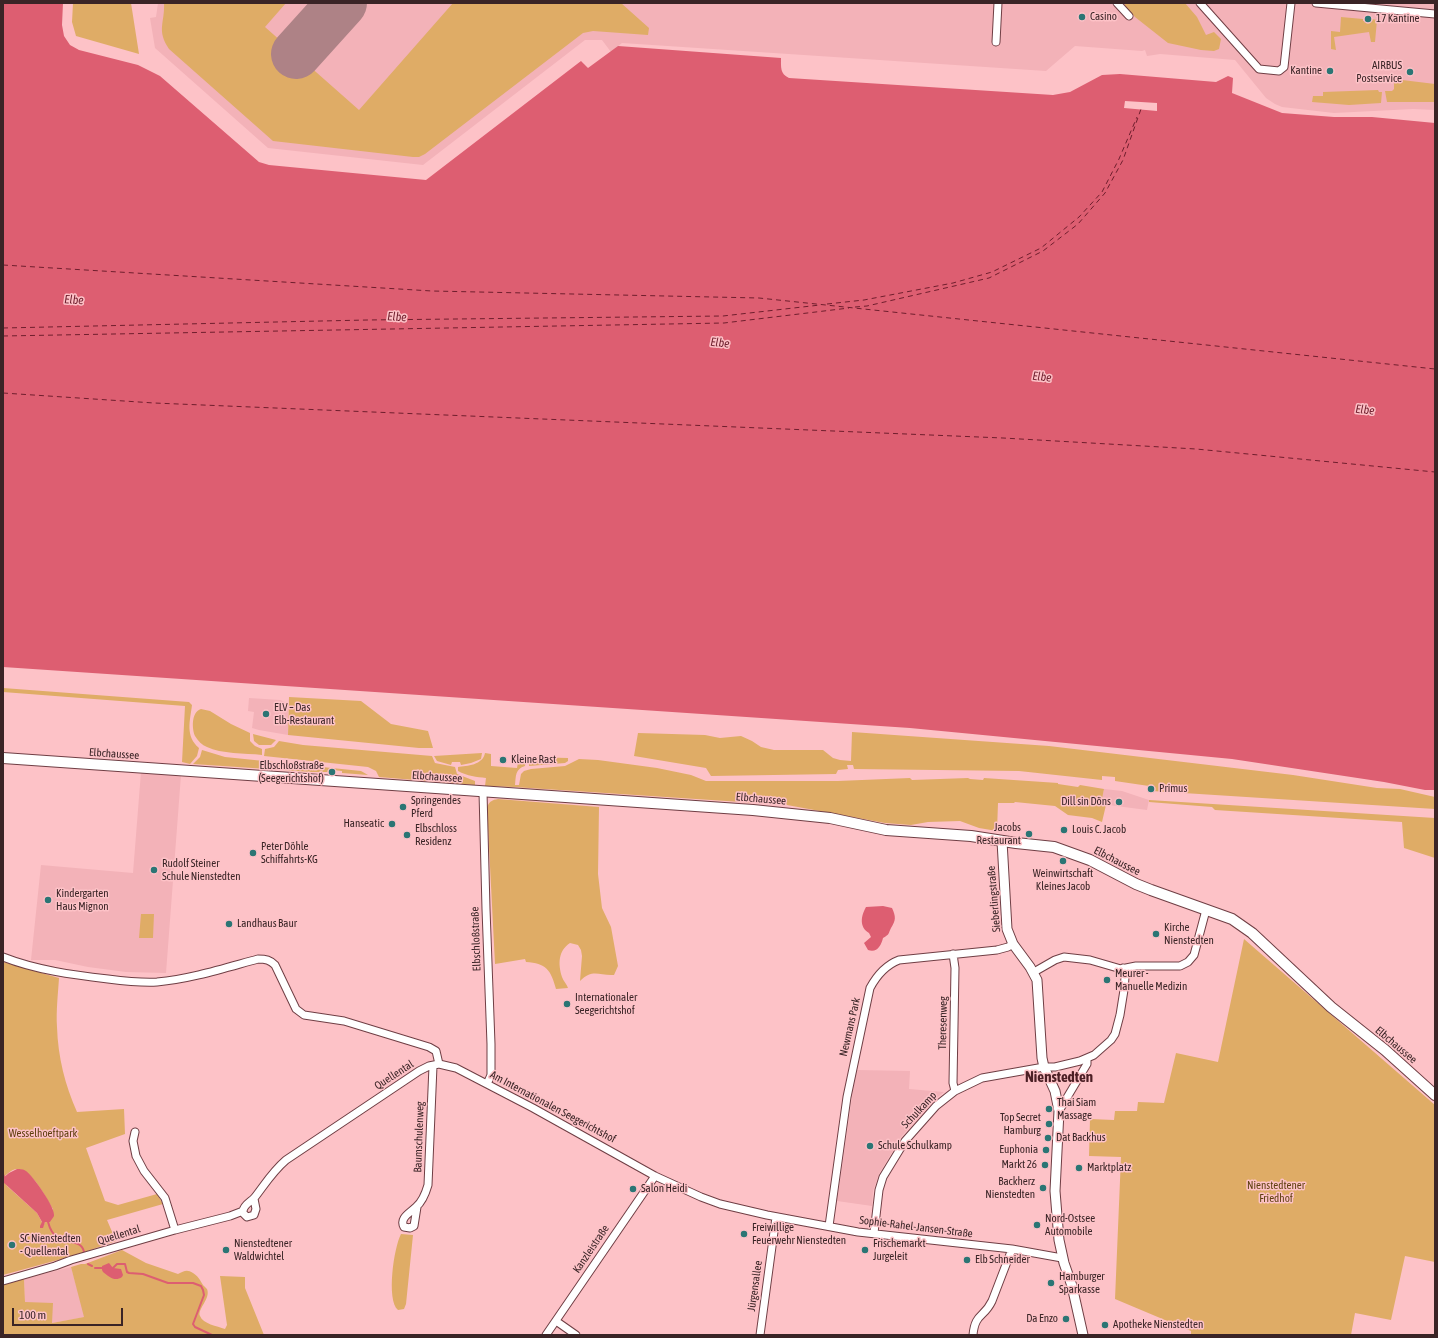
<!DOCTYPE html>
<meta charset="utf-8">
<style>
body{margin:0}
#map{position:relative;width:1438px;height:1338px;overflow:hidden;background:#fdc2c7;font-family:"Asap Condensed",sans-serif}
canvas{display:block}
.frame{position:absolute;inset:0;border:4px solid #3a2426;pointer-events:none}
.scale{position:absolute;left:12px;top:1308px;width:111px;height:18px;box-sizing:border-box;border:2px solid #3a2426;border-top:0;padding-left:5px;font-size:12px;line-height:14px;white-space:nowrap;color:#3a2426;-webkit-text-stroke:3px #fdc2c7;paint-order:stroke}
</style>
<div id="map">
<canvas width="1438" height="1338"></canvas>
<div class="frame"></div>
<div class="scale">100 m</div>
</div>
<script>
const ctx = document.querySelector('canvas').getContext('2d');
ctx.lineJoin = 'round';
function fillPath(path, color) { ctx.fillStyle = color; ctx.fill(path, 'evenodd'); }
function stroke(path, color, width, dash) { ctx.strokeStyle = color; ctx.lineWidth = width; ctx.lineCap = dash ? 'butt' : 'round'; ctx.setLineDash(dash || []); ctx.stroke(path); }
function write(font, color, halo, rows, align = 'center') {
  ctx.font = font + ' "Asap Condensed",sans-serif'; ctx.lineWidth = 3; ctx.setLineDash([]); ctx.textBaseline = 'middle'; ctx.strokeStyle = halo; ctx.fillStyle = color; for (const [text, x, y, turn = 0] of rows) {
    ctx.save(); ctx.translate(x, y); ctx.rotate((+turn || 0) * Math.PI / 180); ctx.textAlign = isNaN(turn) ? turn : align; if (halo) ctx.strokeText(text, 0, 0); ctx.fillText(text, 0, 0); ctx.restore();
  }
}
const built = new Path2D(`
 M 158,3 L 1435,3 L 1435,110 L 1413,109 L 1334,113 L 1282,107 L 1275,104 L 1266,98 L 1235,60 L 1160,54 L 1147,56 L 1145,50 L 1142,51 L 1075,46 L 1046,71 L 622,43 L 611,52 L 602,40 L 585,40 L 423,165 L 268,148 L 155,48 L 150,18 L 156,17 Z
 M 249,698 L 280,700 L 285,702 L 288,711 L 288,735 L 259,730 L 252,728 L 254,712 L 248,711 Z
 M 141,772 L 181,775 L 166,973 L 126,972 L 88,967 L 55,960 L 31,960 L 41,865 L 133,873 Z
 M 1104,789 L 1122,791 L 1149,800 L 1147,810 L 1101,804 Z
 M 857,1070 L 910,1071 L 909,1089 L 944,1092 L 934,1100 L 901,1137 L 879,1174 L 873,1191 L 872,1206 L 837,1201 L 853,1090 Z
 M 71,1267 L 85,1317 L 52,1323 L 25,1302 L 24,1279 Z`);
const green = new Path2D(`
 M 73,3 L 131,3 L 139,54 L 76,36 L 72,22 Z
 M 164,3 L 286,3 L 265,27 L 359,110 L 453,3 L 621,3 L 649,28 L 648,35 L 593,31 L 583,33 L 425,154 L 419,157 L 413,157 L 273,141 L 169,49 C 156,30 165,23 164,3 Z
 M 1125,3 L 1185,3 L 1197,17 L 1206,35 L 1214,32 L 1221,39 L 1219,49 L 1214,51 L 1201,50 L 1168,43 L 1135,17 L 1125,6 Z
 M 1341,17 L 1363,19 L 1363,21 L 1372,21 L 1372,19 L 1377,20 L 1375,42 L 1371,42 L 1369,32 L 1334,37 L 1336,50 L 1331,49 L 1331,31 L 1340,32 Z
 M 1394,79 L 1435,84 L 1435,102 L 1387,102 L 1385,91 L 1392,91 L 1394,89 Z
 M 1378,90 L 1379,92 L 1382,92 L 1381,103 L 1349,105 L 1312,102 L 1313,96 L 1323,96 L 1323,92 Z
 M 3,688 L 189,702 L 192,705 C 190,721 185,736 199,748 L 197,756 L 190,764 L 182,762 L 185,706 L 3,692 Z
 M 289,697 L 361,701 L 391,724 L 428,731 L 433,748 L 419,748 L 288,735 Z
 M 201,709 L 210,711 L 231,724 L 250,733 L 250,741 L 255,746 L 262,749 L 262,755 C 245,753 221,754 207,747 C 202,745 198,741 195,736 C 192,729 191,712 201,709 Z
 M 852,732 L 1049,746 L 1293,775 L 1377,788 L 1400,789 L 1435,797 L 1435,809 L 1152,791 L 1152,788 L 1149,786 L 1115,781 L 1115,777 L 1102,776 L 1102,780 L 1019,771 L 854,769 L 853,765 L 847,765 L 848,769 L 838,770 L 836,774 L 711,776 L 706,768 L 634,756 L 638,733 L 705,735 L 720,738 L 741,736 L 752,741 L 761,747 L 774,750 L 823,750 L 833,758 L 840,760 L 851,761 Z
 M 253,734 L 276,740 L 271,745 L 259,745 L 254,741 Z
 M 279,741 L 303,745 L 432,756 L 435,763 L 455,767 L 457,774 L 475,781 L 475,785 L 379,777 L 376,771 L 368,767 L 264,756 L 265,749 L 274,747 Z
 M 202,750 L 225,757 L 361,771 L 368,775 L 342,773 L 342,771 L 332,770 L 332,772 L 312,772 L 193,764 L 200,757 Z
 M 482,753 L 481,759 L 471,763 L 461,765 L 460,762 L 452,762 L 451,765 L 437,761 L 434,756 Z
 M 485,753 L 491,754 L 491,766 L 517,768 L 519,757 L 526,757 L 525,766 C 515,769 516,776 515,785 L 519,785 L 521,774 L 524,771 L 531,769 L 565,766 L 579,759 L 598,760 L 657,768 L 691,775 L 706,781 L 838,781 L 910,778 L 912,780 L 968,778 L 970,779 L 983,780 L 984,778 L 1058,783 L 1058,784 L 1078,787 L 1080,785 L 1104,789 L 1101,804 L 1106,805 L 1102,822 L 1092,818 L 1068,815 L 1055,806 L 1015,802 L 1014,803 L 998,803 L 997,831 L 979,828 L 960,821 L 928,822 L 911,825 L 885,823 L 787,805 L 514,787 L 485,786 L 486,778 C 477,777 467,776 458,771 L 458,767 C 467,766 483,765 485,753 Z
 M 529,757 L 568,758 L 568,761 L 565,763 L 529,766 Z
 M 498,799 L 599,807 L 598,874 L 602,908 L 611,927 L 618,966 L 614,975 C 599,976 593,968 580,981 L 582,956 L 581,950 L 578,945 L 570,943 C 558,951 558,964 562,977 C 563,981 567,984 568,988 L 556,989 C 551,970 546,963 526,962 L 525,959 L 495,964 L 487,807 C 490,801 492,800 498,799 Z
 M 1149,800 L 1435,818 L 1435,858 L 1404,848 L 1402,822 L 1215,810 L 1212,807 L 1149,802 Z
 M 141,914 L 154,914 L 153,938 L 139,938 Z
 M 1244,939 L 1435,1105 L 1435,1262 L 1405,1256 L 1391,1320 L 1355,1313 L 1351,1335 L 1191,1335 L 1191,1331 L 1115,1299 L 1121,1157 L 1089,1156 L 1090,1119 L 1114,1120 L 1115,1111 L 1137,1111 L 1138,1102 L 1164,1103 L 1176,1053 L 1218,1062 Z
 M 3,962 L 59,978 C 58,994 56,1011 57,1027 C 58,1057 65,1085 77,1112 L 124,1109 L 125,1134 L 86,1148 L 105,1201 L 118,1205 L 157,1194 L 163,1204 L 107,1220 L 116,1241 L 76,1255 L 3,1275 L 3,1180 L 7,1186 L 37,1213 L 44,1226 L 44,1224 L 53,1209 C 46,1198 31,1167 16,1169 C 11,1170 7,1174 3,1178 Z
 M 401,1234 L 413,1235 L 406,1304 L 404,1309 L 398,1310 C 386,1300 394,1247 401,1234 Z
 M 122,1250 L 146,1263 L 178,1274 C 184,1271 187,1269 193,1273 C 198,1276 200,1280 203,1285 C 203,1285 207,1289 207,1289 C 211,1299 197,1309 200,1316 C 203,1324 217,1326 225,1329 L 227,1325 L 220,1276 L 245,1277 L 245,1288 L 264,1335 L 3,1335 L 3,1285 L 24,1279 L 25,1302 L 53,1303 L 52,1323 L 84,1317 L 71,1267 L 81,1264 L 85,1264 Z`);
const water = new Path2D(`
 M 3,3 L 63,3 L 62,25 L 64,36 L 70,45 L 79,50 L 138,65 L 160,76 L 259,162 L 269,165 L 426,180 L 581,61 L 588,68 L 618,46 L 781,58 C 781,67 780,74 789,78 L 1053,95 L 1070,92 L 1102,75 L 1120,74 L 1216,82 L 1228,76 L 1233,78 L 1232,93 L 1282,113 L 1334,117 L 1372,117 L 1435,123 L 1435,790 L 1425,790 L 1384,782 L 1232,759 L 910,728 L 3,667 Z
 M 883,906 L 892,908 C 896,917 896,920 891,928 C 888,934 890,934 883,938 C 881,946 877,953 868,950 L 864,943 L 871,937 L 869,933 C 859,927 861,916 866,907 Z
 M 17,1169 C 20,1169 23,1169 26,1171 C 33,1176 56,1208 54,1216 C 53,1218 51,1220 50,1222 L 45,1222 L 43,1228 L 40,1228 L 40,1226 L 42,1222 L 37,1213 L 3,1182 L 3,1178 L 9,1173 Z
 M 109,1263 L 113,1268 L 121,1269 L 123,1275 L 122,1277 C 115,1282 109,1277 103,1272 L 102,1270 L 102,1266 Z`);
const pier = new Path2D(`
 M 1125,101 L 1157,103 L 1157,111 L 1124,108 Z`);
const stream = new Path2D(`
 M 3,1174 L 4,1177
 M 48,1222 C 56,1252 80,1234 84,1252
 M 88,1264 L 92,1266
 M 95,1268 L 102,1268
 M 113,1268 L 117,1264 L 125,1264 L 127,1272 L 129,1273 L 143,1274 L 168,1283 L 193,1283 L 201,1286 L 203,1290 L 204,1295 L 193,1324 L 195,1327 L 212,1335`);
const ferry = new Path2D(`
 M 3,265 L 432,291 L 759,298 L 1435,369
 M 827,304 L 864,300 L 953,283 L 992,272 L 1041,248 L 1079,217 L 1102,192 L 1119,159 L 1137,117
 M 855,307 L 867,306 L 989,278 L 1043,251 L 1078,224 L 1105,193 L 1123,160 L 1141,109
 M 3,328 L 367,320 L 723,316 L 820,305
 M 3,336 L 724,323 L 849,308
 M 3,393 L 154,403 L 1003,438 L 1196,449 L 1435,472`);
const runway = new Path2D(`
 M 296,54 L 342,3`);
const minor = new Path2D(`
 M 1117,3 L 1129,16
 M 1200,3 L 1259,69 L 1279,71 L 1284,67 L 1291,3
 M 1316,3 L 1435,14
 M 996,42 L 998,3
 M 483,792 L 486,909 L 491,1044 L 491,1075 L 487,1084
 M 953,954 L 955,968 L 953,1083 L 955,1091
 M 3,957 C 36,970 73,975 108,979 C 124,981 140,983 157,982 C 191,979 225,968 258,959 C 266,959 270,960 275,965 L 296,1009 L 304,1015 L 344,1021 L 429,1047 L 436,1051 L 439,1064
 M 1034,972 L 1055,960 L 1064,957 L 1090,960 L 1121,969 L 1136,966 L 1180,966 L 1188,962 L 1194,955 L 1206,910
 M 1059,1111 L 1087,1064 L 1087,1059
 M 135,1132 L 133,1141 L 136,1156 L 144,1171 L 165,1198 L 175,1230
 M 417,1207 L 414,1226 L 410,1228 L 404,1227 C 399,1218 410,1213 416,1207 C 422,1202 426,1192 428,1185 L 433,1066
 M 243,1211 L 243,1213 L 247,1217 L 254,1215 L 256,1209 L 254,1199
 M 829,1226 L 847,1097 L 870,988 C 877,975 886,965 899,960 L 997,950 L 1008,947 L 1013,944
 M 874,1233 L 879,1190 L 883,1177 L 905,1141 L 936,1106 L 955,1091 L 982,1078 L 1044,1067 L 1055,1067 L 1080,1061 L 1094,1055 L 1111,1040 L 1115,1034 L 1120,1015 L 1124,990 L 1125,977 L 1123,968
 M 3,1281 L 55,1266 L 71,1260 L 175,1230 L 230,1216 L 243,1211 C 244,1204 251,1202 255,1197 C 265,1184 273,1171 286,1160 L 419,1071 L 429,1066 L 439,1064 L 456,1068 L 533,1108 L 655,1176 L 701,1197 L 720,1204 L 767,1215 L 858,1232 L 1012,1249 L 1062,1258
 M 556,1321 L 576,1335
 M 546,1335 L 655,1176
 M 760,1335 L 776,1217
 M 973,1335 C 975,1313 984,1318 992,1301 L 1012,1249`);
const tertiary = new Path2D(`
 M 1002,841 L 1007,929 L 1013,944 L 1030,967 L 1037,980 L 1042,1058 L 1044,1067 L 1055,1091 L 1059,1111 L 1055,1191 L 1059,1240 L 1064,1263 L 1072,1286 L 1083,1335`);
const secondary = new Path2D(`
 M 3,758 L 753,810 L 830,818 L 886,830 L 971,836 L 1016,843 L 1054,847 L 1090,860 L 1136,884 L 1151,890 L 1232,919 L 1252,933 L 1331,1007 L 1385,1050 L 1435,1095`);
const markers = [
 [1082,17,4,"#2b7574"],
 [1368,19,4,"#2b7574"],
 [1330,71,4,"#2b7574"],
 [1410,72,4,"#2b7574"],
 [266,714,4,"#2b7574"],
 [503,760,4,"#2b7574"],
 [332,772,4,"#2b7574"],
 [1151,789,4,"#2b7574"],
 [1119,802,4,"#2b7574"],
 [403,807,4,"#2b7574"],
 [392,824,4,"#2b7574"],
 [1064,830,4,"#2b7574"],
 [1029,834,4,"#2b7574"],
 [407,835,4,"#2b7574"],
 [253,853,4,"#2b7574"],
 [1063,861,4,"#2b7574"],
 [154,870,4,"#2b7574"],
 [48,900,4,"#2b7574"],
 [229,924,4,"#2b7574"],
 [1156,934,4,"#2b7574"],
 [1107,980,4,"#2b7574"],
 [567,1004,4,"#2b7574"],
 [1049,1109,4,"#2b7574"],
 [1049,1124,4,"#2b7574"],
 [1048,1138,4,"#2b7574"],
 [870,1146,4,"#2b7574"],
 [1046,1150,4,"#2b7574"],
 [1045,1165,4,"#2b7574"],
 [1079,1168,4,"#2b7574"],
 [1043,1188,4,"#2b7574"],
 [633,1189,4,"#2b7574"],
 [1037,1225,4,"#2b7574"],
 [744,1234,4,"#2b7574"],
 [12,1245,4,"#2b7574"],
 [226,1250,4,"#2b7574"],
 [865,1250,4,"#2b7574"],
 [967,1260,4,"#2b7574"],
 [1051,1283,4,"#2b7574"],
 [1066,1319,4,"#2b7574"],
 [1105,1325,4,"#2b7574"]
];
const poiNames = [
 ["Casino",1090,17],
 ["17 Kantine",1376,19],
 ["AIRBUS",1402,66,"right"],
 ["Postservice",1402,79,"right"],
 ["Kantine",1322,71,"right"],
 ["ELV – Das",274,708],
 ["Elb-Restaurant",274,721],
 ["Kleine Rast",511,760],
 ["Elbschloßstraße",324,766,"right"],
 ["(Seegerichtshof)",324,779,"right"],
 ["Primus",1159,789],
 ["Springendes",411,801],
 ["Pferd",411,814],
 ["Dill sin Döns",1111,802,"right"],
 ["Hanseatic",384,824,"right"],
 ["Jacobs",1021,828,"right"],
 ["Restaurant",1021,841,"right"],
 ["Elbschloss",415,829],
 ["Residenz",415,842],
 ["Louis C. Jacob",1072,830],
 ["Peter Döhle",261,847],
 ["Schiffahrts-KG",261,860],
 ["Rudolf Steiner",162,864],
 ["Schule Nienstedten",162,877],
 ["Weinwirtschaft",1063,874,"center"],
 ["Kleines Jacob",1063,887,"center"],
 ["Kindergarten",56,894],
 ["Haus Mignon",56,907],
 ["Landhaus Baur",237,924],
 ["Kirche",1164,928],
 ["Nienstedten",1164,941],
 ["Meurer -",1115,974],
 ["Manuelle Medizin",1115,987],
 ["Internationaler",575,998],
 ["Seegerichtshof",575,1011],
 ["Thai Siam",1057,1103],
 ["Massage",1057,1116],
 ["Top Secret",1041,1118,"right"],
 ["Hamburg",1041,1131,"right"],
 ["Dat Backhus",1056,1138],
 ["Schule Schulkamp",878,1146],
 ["Euphonia",1038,1150,"right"],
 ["Markt 26",1037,1165,"right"],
 ["Marktplatz",1087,1168],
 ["Backherz",1035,1182,"right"],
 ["Nienstedten",1035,1195,"right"],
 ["Salon Heidi",641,1189],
 ["Nord-Ostsee",1045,1219],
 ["Automobile",1045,1232],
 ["Freiwillige",752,1228],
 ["Feuerwehr Nienstedten",752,1241],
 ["SC Nienstedten",20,1239],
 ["- Quellental",20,1252],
 ["Nienstedtener",234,1244],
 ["Waldwichtel",234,1257],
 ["Frischemarkt",873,1244],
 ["Jurgeleit",873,1257],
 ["Elb Schneider",975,1260],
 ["Hamburger",1059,1277],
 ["Sparkasse",1059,1290],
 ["Da Enzo",1058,1319,"right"],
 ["Apotheke Nienstedten",1113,1325]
];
const streetNames = [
 ["Elbchaussee",114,754,4],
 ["Elbchaussee",437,777,4],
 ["Elbchaussee",761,799,5],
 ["Elbchaussee",1117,861,27],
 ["Sieberlingstraße",994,899,-95],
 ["Elbschloßstraße",476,939,-92],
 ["Theresenweg",943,1023,-89],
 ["Newmans Park",850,1027,-77],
 ["Elbchaussee",1396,1045,40],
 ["Quellental",394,1075,-33],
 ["Am Internationalen Seegerichtshof",553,1107,28],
 ["Schulkamp",919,1110,-47],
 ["Baumschulenweg",419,1137,-88],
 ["Sophie-Rahel-Jansen-Straße",916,1227,7],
 ["Quellental",119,1235,-17],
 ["Kanzleistraße",591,1249,-56],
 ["Jürgensallee",755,1286,-82]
];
const parkNames = [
 ["Wesselhoeftpark",43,1134],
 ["Nienstedtener",1276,1186],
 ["Friedhof",1276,1199]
];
const waterNames = [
 ["Elbe",74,300,3],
 ["Elbe",397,317,3],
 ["Elbe",720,343,6],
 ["Elbe",1042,377,6],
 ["Elbe",1365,410,6]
];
const districtNames = [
 ["Nienstedten",1059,1077]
];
fillPath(built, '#f3b2b8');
fillPath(green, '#dfac66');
fillPath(water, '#dd5e71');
fillPath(pier, '#fdc2c7');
stroke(stream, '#dd5e71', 2);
stroke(ferry, '#6f1e2d', 1, [5, 4]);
stroke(runway, '#ae8286', 50);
stroke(minor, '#6f3e44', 9);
stroke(tertiary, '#6f3e44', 11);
stroke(secondary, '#6f3e44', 12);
stroke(minor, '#fff', 7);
stroke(tertiary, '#fff', 9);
stroke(secondary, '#fff', 10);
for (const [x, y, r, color] of markers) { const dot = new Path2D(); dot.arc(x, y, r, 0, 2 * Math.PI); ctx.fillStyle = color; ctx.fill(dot); stroke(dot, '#fdc2c7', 1.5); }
write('11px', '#3a2426', '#fdc2c7', poiNames, 'left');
write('11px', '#3a2426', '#fdc2c7', streetNames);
write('11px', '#5e3f0e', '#fdc2c7', parkNames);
write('italic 12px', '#6f1e2d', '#fdc2c7', waterNames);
write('bold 15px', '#4c1f25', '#fdc2c7', districtNames);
</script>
